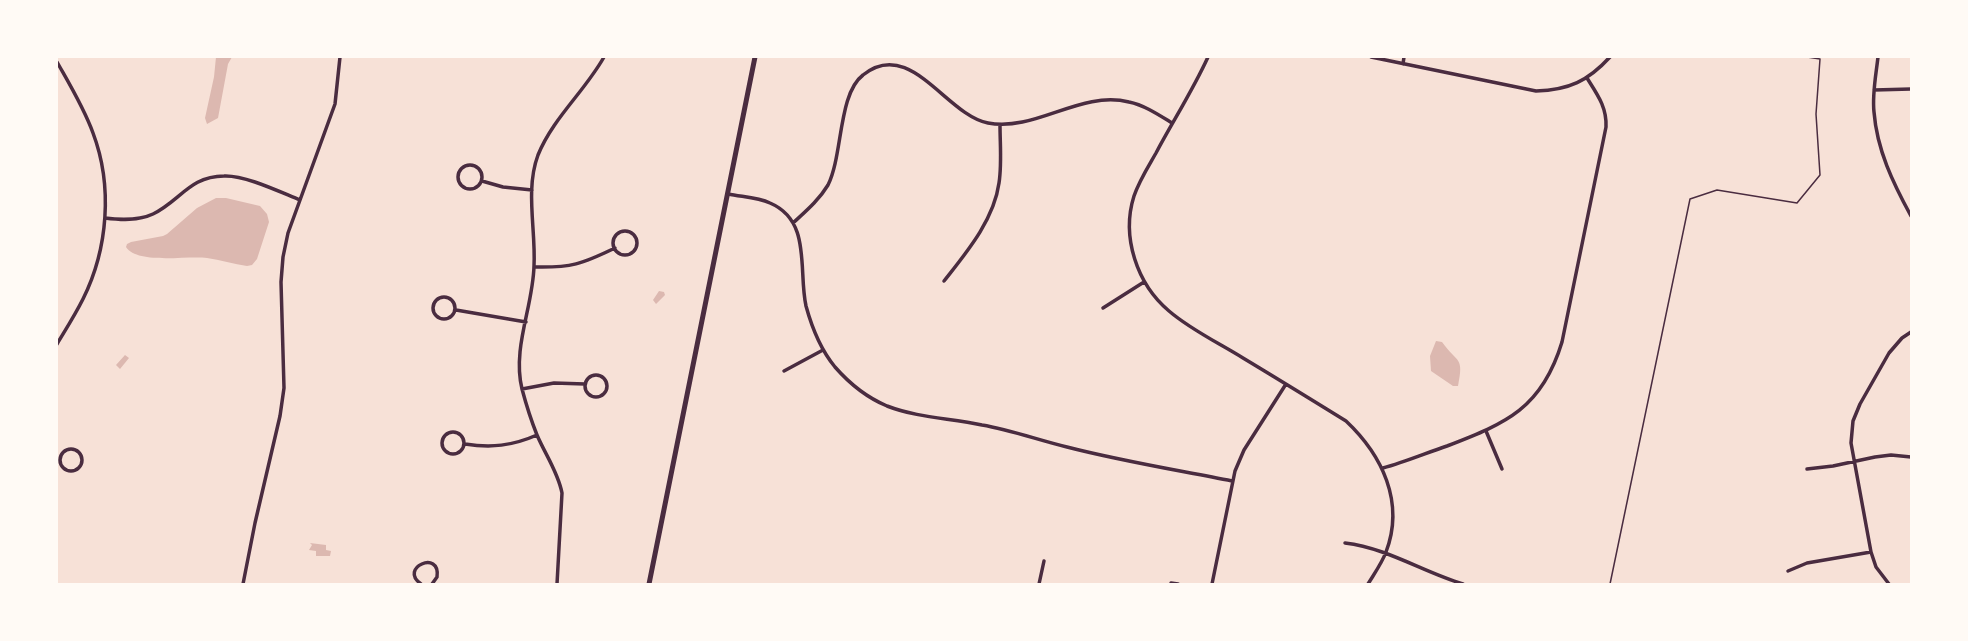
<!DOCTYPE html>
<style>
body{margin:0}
#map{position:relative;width:1968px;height:641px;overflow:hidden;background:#f7e1d7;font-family:Lora,serif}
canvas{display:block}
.frame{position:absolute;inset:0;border:58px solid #fffaf5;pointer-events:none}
</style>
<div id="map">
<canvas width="1968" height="641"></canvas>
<div class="frame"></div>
</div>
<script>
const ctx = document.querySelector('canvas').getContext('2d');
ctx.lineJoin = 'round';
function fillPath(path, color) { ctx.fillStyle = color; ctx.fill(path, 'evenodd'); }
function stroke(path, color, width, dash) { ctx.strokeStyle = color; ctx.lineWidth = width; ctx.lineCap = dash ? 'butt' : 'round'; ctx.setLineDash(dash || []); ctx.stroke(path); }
const water = new Path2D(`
 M 216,57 L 232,57 L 228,64 L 218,118 L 207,124 L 205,118 L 214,77 Z
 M 216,198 L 226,198 L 260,206 L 267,214 L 269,222 L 257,259 L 252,265 L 247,266 C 234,264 220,260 207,258 C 188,255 138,265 126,247 L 127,244 L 131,242 L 163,236 L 167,234 L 197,208 Z
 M 659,291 L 664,292 L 665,295 L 656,304 L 653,300 Z
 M 1436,341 L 1442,342 C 1458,364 1464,356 1458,386 L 1453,386 L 1431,371 L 1430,356 Z
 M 125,355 L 129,358 L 120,369 L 116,365 Z
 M 310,543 L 326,545 L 326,550 L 331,551 L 330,556 L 316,556 L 316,551 L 309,550 L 312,545 Z`);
const path = new Path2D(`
 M 1610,584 L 1690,199 L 1717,190 L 1797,203 L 1820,175 L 1816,114 L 1820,59 L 1807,57`);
const minor = new Path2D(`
 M 1208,57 C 1193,90 1173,121 1156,153 C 1148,167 1139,181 1134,196 C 1121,237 1137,284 1169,311 C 1191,330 1219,343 1243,358 C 1278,379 1312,400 1346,421 C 1382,455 1405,502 1386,552 C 1382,563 1374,574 1368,584
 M 1371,57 L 1536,91 C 1569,90 1588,81 1610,57
 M 1878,57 C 1876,75 1872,94 1874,112 C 1877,150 1893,183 1911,216
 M 57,62 C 70,85 84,108 93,133 C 113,186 108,249 83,299 C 75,315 66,329 57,344
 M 1403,64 L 1404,57
 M 1874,90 L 1911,89
 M458 177a12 12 0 1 1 24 0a12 12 0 1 1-24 0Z
 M 482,181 L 503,187 L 532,190
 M 728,194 C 742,197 757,197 770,203 C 812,221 798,270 806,306 C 812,328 821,350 835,367 C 849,383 868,398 887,406 C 918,418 950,418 982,425 C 1011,430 1038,440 1067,447 C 1121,461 1177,470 1232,481
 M 105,218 C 121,220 138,221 153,214 C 180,201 190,176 224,176 C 245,175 280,192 300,200
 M 793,223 C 806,211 819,200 828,185 C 843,155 838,94 863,75 C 910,37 946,115 988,123 C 1036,132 1080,90 1129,102 C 1144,105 1159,115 1172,123
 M613 243a12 12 0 1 1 24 0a12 12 0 1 1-24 0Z
 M 534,267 C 571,268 582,264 615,248
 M 944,281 C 966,253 994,220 999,183 C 1002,164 1000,144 1000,125
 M433 308a11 11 0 1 1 22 0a11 11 0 1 1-22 0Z
 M 1103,308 L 1144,282
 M 456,310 L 526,322
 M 784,371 L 823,350
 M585 386a11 11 0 1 1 22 0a11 11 0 1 1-22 0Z
 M 522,389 L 554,383 L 585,384
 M 1486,431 L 1502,469
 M442 443a11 11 0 1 1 22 0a11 11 0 1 1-22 0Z
 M 465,444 C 491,448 512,446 537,435
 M60 460a11 11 0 1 1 22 0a11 11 0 1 1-22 0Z
 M 1383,468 C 1405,462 1426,453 1447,446 C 1507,423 1542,408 1562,342 L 1606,127 C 1607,107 1597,94 1587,78
 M 1807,469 L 1833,466 L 1875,457 L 1891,455 L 1911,457
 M 1345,543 C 1387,548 1423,572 1463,584
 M 1788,571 L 1807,563 L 1871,552
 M 1171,583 L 1178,584
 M 243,584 L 255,523 L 280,416 L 284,388 L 281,282 L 283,257 L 288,233 L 335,104 L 340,57
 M 421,584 C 398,568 441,549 437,577 L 432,584
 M 557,584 L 562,493 C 558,472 545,454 537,435 C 531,420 526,404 522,389 C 512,348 533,307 534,266 C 536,230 525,190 538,155 C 553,118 585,91 604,57
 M 1039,584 L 1044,561
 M 1212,584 L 1235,471 L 1244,450 L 1286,384
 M 1889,584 L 1876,567 L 1871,552 L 1851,443 L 1853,421 L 1860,404 L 1889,353 L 1902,338 L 1911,332`);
const secondary = new Path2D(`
 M 649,584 L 755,57`);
fillPath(water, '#dcb8b0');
stroke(path, '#4a2c40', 1.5);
stroke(minor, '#4a2c40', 3.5);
stroke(secondary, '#4a2c40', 5);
</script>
